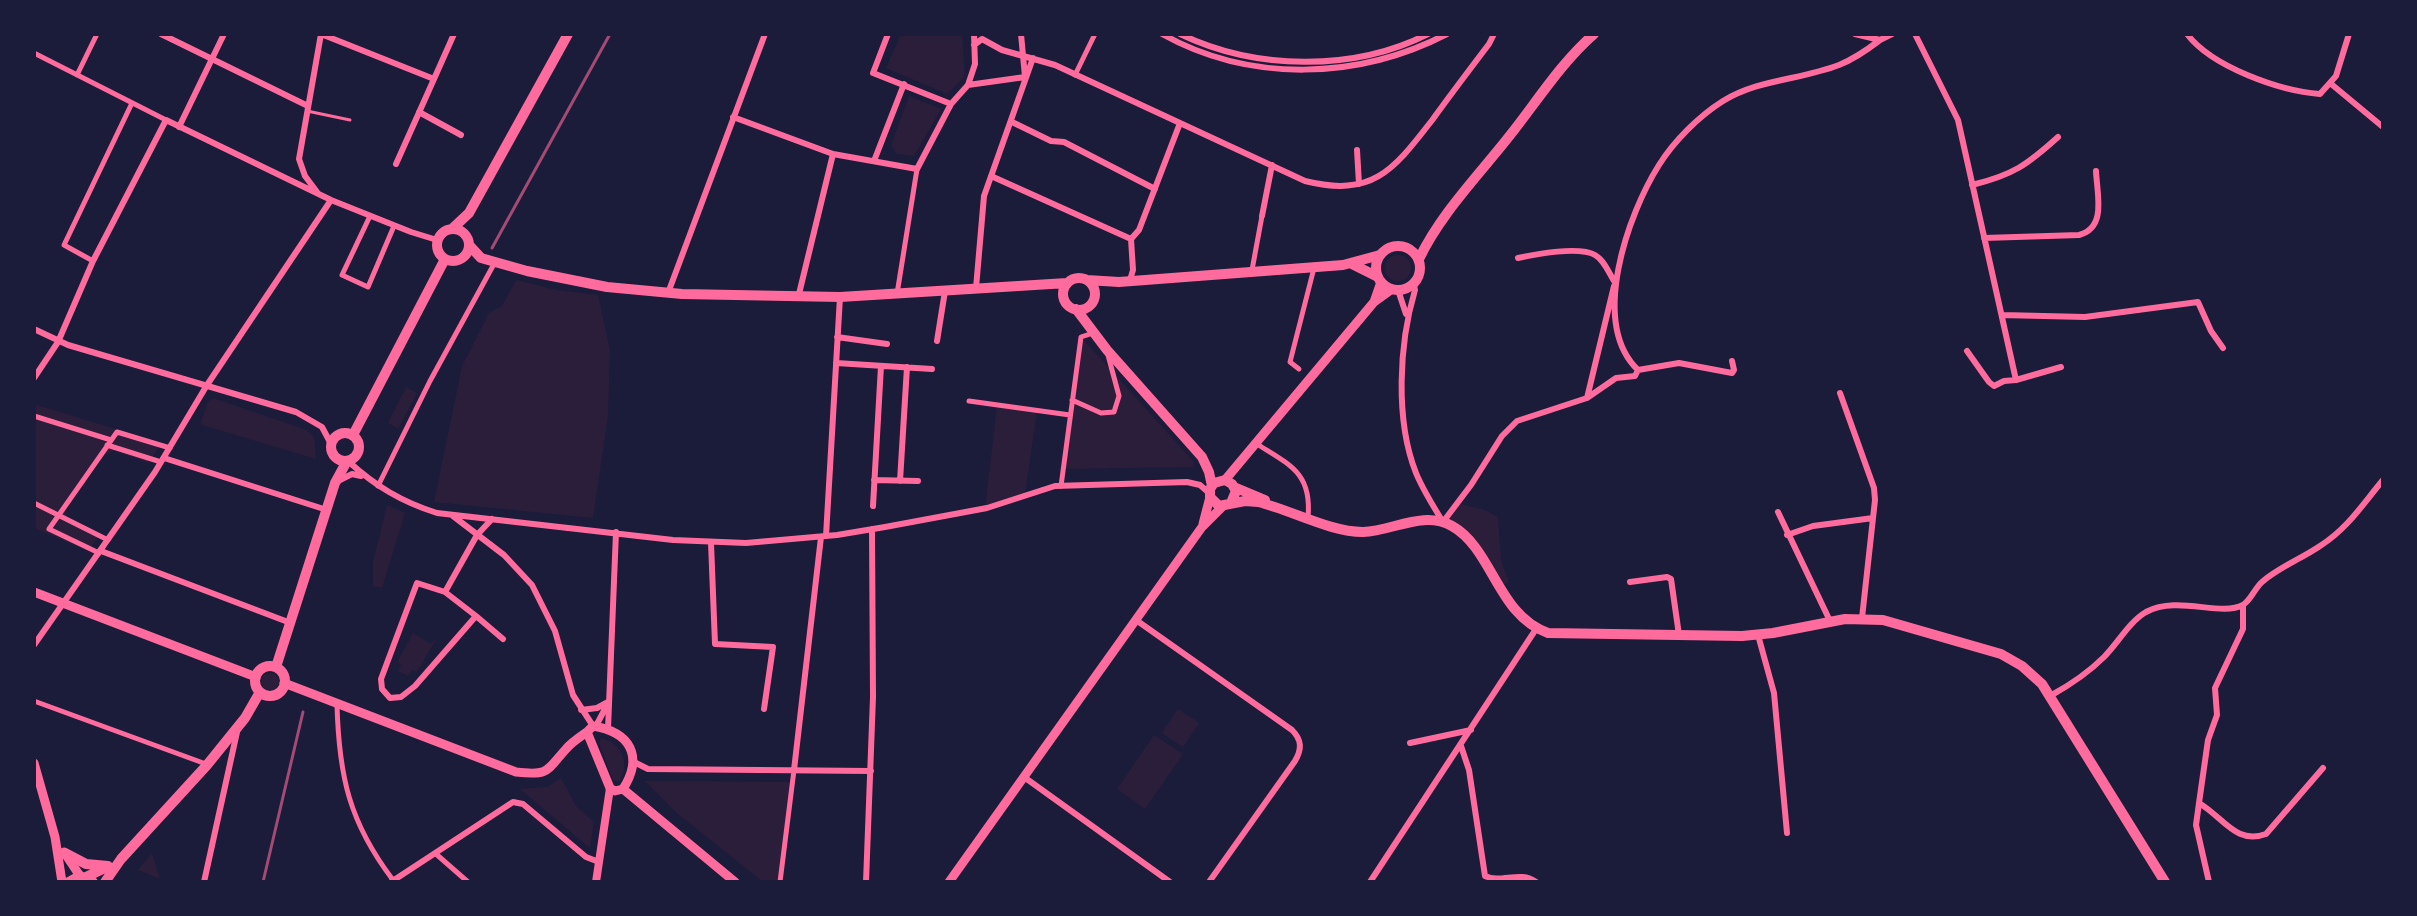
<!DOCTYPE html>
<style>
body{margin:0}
#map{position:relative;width:2417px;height:916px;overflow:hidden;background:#1b1b3a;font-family:"Roboto Serif",serif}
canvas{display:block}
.frame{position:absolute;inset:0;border:36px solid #1b1b3a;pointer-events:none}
</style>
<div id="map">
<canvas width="2417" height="916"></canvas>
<div class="frame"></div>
</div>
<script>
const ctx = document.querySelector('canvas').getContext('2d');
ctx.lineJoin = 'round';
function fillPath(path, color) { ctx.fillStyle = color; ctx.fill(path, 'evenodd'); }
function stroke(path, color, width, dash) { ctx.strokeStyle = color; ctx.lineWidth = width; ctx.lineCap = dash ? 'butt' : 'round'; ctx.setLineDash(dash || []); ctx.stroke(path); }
const green = new Path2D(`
 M 901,34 L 962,34 L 965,76 L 947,94 L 886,68 Z
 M 909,96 L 941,109 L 914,156 L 896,154 L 891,145 Z
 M1385 268a13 13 0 1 1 26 0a13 13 0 1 1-26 0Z
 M 516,280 L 557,290 L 598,295 L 610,350 L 608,416 L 593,518 L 434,502 L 462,366 L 489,313 L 502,306 Z
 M 1081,337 L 1194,462 L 1193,467 L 1063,469 Z
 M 406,387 L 417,393 L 398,429 L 388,423 Z
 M 213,398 L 307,430 L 314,437 L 316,459 L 202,425 L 201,421 L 208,402 Z
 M 34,404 L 161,443 L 149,463 L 114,451 L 101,456 L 65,508 L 68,519 L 100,534 L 89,551 L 34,528 Z
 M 997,405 L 1037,411 L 1025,494 L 985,508 Z
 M 1457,503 L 1485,510 L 1498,517 L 1501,560 L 1509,582 L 1500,587 L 1479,554 L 1443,522 Z
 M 387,505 L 405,513 L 382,588 L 373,586 L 373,562 Z
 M 413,633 L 431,644 L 438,636 L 417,672 L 412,670 L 408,676 L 398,671 L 401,664 L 397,662 Z
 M261 682a9 9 0 1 1 18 0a9 9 0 1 1-18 0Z
 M 1178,709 L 1199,723 L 1183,747 L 1162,733 Z
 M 1154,735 L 1183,754 L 1145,809 L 1117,789 Z
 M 601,738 C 622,743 631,764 619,782 L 613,780 L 599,743 Z
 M 561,778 L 576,806 L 594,822 L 590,848 L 520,789 L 547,787 Z
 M 645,781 L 795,782 L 779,882 L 763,882 L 678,814 Z
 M 152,853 L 160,879 L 138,870 Z`);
const service = new Path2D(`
 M 307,111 L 350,120`);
const pedestrian = new Path2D(`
 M 34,53 L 166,120
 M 77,75 L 97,34
 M 1075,75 L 1095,34
 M 370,216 L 342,275 L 368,287 L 394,226
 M 93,261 L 64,245 L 132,103
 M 1252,270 L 1262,216
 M 897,294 L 917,169
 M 1299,369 L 1290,362 L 1314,268
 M 1072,400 L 1101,413 L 1114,412 L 1119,396 L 1108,355
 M 969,401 L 1070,415
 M 34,416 L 111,440
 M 1257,444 C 1290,465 1312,473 1308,517
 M 107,445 L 161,462
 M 378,486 L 430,381 L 494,264
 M 1061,486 L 1081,337 L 1093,333
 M 34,503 L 108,540
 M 99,553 L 49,529 L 117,432 L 170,448
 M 34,701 L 206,764
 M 337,705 C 339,776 349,822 393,880
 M 436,854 L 468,882
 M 780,882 L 794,770`);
const minor = new Path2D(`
 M 161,34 L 308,106
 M 888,34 L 873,73 L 951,104
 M 1021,34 L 1025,77
 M 1162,34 C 1250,83 1358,80 1447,34
 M 1180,34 C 1255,70 1353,72 1428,34
 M 1855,34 L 1880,40 L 1892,34
 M 1915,34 L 1958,120 L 2016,380 L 2061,367
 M 2187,34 C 2212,67 2280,91 2320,94 L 2336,76 L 2349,34
 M 974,45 L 982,39 L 1002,50 L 1055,65 L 1305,181 C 1374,198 1394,169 1433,119 C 1451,94 1470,69 1489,44 L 1494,34
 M 2330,83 L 2383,127
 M 968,85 L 1025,77
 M 419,112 L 461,135
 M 733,117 L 833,154 L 917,169 L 951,104 L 968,85 L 975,64 L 974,34
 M 1012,122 L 1051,141 L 1064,142 L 1155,189
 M 179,127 L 224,34
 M 1357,150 L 1359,184
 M 874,161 L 904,84
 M 396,164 L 434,79
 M 991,176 L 1131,239
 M 1972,185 C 2013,175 2027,165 2058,137
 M 317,192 L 305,176 L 299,159 L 321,34 L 434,79 L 454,34
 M 1262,216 L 1272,165
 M 1984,238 L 2079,235 C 2107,228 2097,194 2096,171
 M 1518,258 C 1536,254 1579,246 1595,255 C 1604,260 1609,273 1614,281
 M 1130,280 L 1133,270 L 1131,239 L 1139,230 L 1180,123
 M 1414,285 L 1415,290 C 1399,344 1395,420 1416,473 C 1423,490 1433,506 1443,522 L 1471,485 L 1502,436 L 1517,421 L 1587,398 L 1616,378 L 1635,376 L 1638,370 C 1589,323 1628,214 1659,165 C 1674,141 1699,116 1723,101 C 1759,79 1800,80 1839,65 C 1854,59 1867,50 1880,40
 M 976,288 L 984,196 L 1033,58
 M 1398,290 L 1406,314
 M 668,293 L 765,34
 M 798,298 L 833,154
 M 2002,315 L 2085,317 L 2198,302 L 2211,331 L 2223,348
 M 34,329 L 68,345 L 296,412 L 322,427 L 331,444
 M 837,337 L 887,344
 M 937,341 L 945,291
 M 1967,351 L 1989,382 L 1994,386 L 2004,381 L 2016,380
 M 836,363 L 932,369
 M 1638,370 L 1679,363 L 1732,373 L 1734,370 L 1732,361
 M 34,378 L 58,342 L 93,261 L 166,120 L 331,200 L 411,232 L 437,240
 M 1840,393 L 1874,488 L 1875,500 L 1862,618
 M 1587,398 L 1614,286
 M 164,458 L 327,510
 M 348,461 C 375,486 402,502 437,513 L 673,540 L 746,543 L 837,535 L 885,527 L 987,508 L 1055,486 L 1187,482 L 1200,485 L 1209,493
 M 874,480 L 918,481
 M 338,481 L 352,474 L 361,476
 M 900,481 L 907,367
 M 873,506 L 881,366
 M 1778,512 L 1830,621
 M 453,516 L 504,555 L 532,585 L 555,631 L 573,695 L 593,726
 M 1787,535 L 1813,526 L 1873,518
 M 826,536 L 840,297
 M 711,543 L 715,644 L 773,647 L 764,709
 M 101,551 L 288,622
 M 1630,582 L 1667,577 L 1671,579 L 1679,635
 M 417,583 L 445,592 L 476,616 L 415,686 L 401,697 L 390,698 L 382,689 L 381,679 Z
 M 445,592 L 477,535 L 492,519
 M 476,616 L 503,639
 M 1136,620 L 1292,730 C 1302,740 1302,749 1295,761 L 1209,882
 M 1758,635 L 1774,693 L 1787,833
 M 34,645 L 155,472 L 207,385 L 331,200
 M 2050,696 C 2070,685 2088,673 2104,657 C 2118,643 2129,622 2146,612 C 2178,595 2220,617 2243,605 C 2251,600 2255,588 2262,582 C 2279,567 2301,559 2320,546 C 2348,528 2362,505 2383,480
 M 581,710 L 597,708 L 608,702
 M 596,726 L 607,705
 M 608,729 L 616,532
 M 1410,743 L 1471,730
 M 1461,746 L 1469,770 L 1485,876 C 1501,884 1520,870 1536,882
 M 634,762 L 648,769 L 871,771
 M 794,770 L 821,537
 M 1024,777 L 1170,882
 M 2199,803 C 2224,818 2236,845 2266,834 L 2323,768
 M 204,882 L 237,732
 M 391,882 L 513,802 L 523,804 L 586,857 L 599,862
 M 866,882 L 873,697 L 872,529
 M 1370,882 L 1536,629
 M 2209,882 L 2196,825 L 2199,803 L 2208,740 L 2217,715 L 2215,688 L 2243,629 L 2243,605`);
const tertiary = new Path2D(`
 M 596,882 L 610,788`);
const secondary = new Path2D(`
 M 1374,302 L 1381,282
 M 1225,480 L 1374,302 L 1392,289
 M 1203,524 L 1210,497
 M 34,592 L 256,677
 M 284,683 L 516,772 C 550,776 546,771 566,749 C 572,742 580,737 587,732
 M 593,726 C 630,732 644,756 623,789 L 615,791 L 610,788 L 587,732 Z
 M 34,763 L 55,837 L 62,882
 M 623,789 L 735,882
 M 64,852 L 80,876
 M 949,882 L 1202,527 L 1223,506`);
const primary = new Path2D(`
 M 453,228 L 469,213 L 568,34
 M437 245a16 16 0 1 1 32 0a16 16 0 1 1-32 0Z
 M 469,245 L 481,258 L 527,271 L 607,287 L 682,294 L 840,297 L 1067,283
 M 1352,264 L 1378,277
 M1063 294a16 16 0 1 1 32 0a16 16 0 1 1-32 0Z
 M 1087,280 L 1119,282 L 1343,265 L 1380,255
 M 1076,309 L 1107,350 L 1202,457 L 1209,472 L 1212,486
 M331 447a14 14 0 1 1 28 0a14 14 0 1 1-28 0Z
 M 353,435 L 445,259
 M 1234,487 L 1265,500
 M 1231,503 L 1236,491 L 1232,484 L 1225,480 L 1214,483 L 1210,489 L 1210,497 L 1219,506 L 1245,501 L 1258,502 C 1291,510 1330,532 1363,532 C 1393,531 1423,510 1452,526 C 1493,549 1497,615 1548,633 L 1742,636 L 1773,633 L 1845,619 L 1883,620 L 2001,654 L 2022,666 L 2042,684 L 2165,882
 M255 681a15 15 0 1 1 30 0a15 15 0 1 1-30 0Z
 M 276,667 L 335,483 L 347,461
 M 65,853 L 86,864 L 108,866
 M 86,877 L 105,868
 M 69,882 L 80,876 L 93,882
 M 105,882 L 121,859 L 207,765 L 245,718 L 260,692`);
const trunk = new Path2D(`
 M1376 268a22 22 0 1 1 44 0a22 22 0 1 1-44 0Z
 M 1419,259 C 1441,213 1479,175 1511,134 C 1538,100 1560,64 1594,34`);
const rail = new Path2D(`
 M 492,248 L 610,34
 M 263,882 L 303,712`);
fillPath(green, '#2a1e3b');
stroke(service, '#ff6b9d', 3);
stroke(pedestrian, '#ff6b9d', 5);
stroke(minor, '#ff6b9d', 6);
stroke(tertiary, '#ff6b9d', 8);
stroke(secondary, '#ff6b9d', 9);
stroke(primary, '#ff6b9d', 10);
stroke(trunk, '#ff6b9d', 10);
stroke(rail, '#a44b75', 3);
</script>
